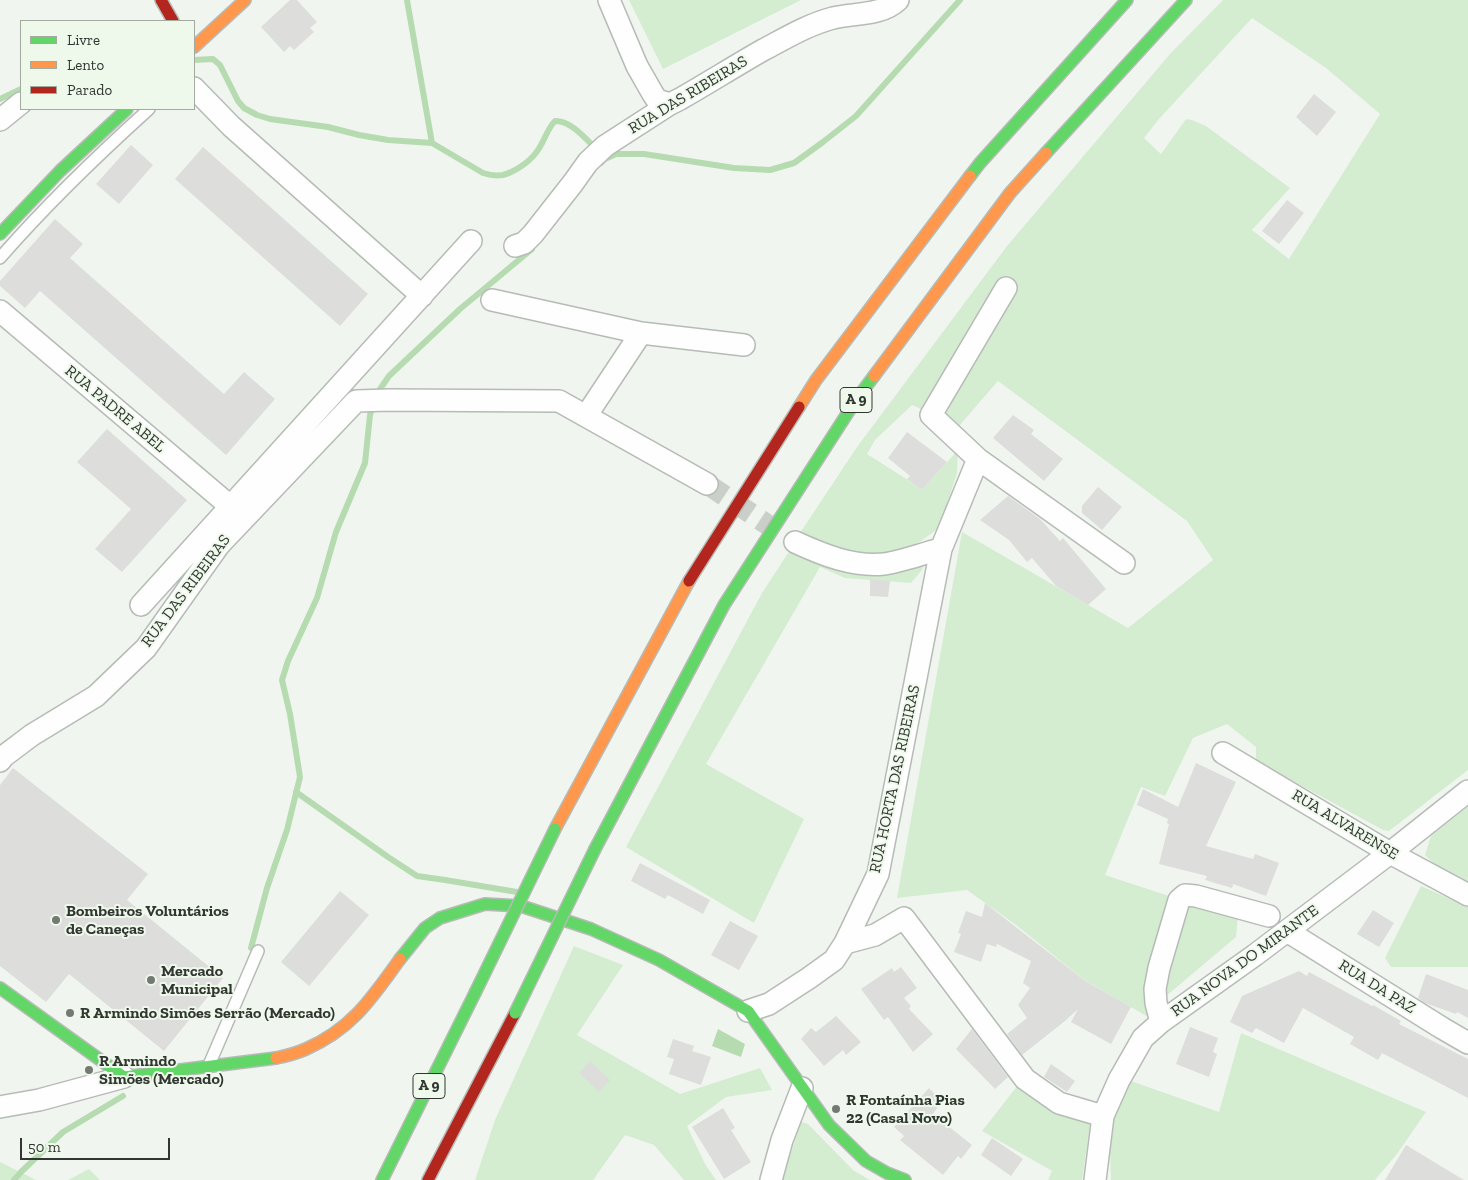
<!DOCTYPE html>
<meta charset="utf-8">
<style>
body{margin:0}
#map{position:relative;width:1468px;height:1180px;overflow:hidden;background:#f0f6ef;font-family:"Zilla Slab",serif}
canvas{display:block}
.legend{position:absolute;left:20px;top:20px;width:175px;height:90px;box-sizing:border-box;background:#eef9ec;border:1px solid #a3aba1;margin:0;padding:6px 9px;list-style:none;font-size:15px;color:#323631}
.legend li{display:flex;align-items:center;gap:10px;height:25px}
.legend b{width:25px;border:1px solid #a3aba1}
.scale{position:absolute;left:20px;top:1138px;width:150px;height:22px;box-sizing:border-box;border:2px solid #323631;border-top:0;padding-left:6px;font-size:15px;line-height:18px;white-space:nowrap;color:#323631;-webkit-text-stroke:4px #eef9ec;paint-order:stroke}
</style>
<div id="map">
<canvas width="1468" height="1180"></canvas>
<ul class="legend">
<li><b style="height:6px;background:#63d668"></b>Livre</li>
<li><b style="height:6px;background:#ff974d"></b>Lento</li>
<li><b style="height:6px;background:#b3261e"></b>Parado</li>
</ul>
<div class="scale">50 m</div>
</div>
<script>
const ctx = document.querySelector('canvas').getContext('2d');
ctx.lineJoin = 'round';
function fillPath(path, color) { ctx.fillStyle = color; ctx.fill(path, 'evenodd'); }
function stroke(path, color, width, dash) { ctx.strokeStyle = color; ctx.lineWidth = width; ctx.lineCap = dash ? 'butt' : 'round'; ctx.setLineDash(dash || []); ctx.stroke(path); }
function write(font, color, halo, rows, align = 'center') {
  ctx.font = font + ' "Zilla Slab",serif'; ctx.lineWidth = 4; ctx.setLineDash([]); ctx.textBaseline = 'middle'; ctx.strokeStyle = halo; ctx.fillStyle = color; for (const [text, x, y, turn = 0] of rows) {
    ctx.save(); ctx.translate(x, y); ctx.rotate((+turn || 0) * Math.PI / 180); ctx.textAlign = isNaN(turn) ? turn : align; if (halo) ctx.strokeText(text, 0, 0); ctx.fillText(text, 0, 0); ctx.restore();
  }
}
const green = new Path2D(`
 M 629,0 L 801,0 L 663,69 Z
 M 1223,0 L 1468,0 L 1468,770 L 1389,831 L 1383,830 L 1256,761 L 1256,747 L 1227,724 L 1193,738 L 1165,796 L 1141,787 L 1105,875 L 1169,896 L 1144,993 L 1148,1017 L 1083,979 L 1016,925 L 967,890 L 897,898 L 962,532 L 1128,628 L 1213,560 L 1187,521 L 998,381 L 959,426 L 912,405 L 875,440 L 867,454 L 908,480 L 922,490 L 958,450 L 957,473 L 946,507 L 936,530 L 921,541 L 902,550 L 865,556 L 828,546 L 800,533 L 857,447 L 1007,246 L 1170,54 ZM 1252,18 L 1326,68 L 1380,114 L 1289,259 L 1252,230 L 1290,188 L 1206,126 L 1192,120 L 1186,119 L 1161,154 L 1144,138 L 1159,119 Z
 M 790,550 L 864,575 L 876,574 L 926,560 L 922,570 L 911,583 L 845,578 L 820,567 L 706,764 L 804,819 L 754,923 L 626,847 L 762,593 Z
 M 1468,806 L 1468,881 L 1433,863 L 1425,855 L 1431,836 Z
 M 1421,886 L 1468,907 L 1468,967 L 1391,967 L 1385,958 Z
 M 1192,904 L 1238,917 L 1236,937 L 1165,997 L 1160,994 L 1187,909 Z
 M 574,946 L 623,965 L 577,1035 L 680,1094 L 760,1068 L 772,1090 L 726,1097 L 687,1126 L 705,1164 L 716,1180 L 684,1180 L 654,1145 L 625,1135 L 593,1180 L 475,1180 L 495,1120 Z
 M 1241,1033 L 1426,1112 L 1397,1154 L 1375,1180 L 1111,1180 L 1110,1150 L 1114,1108 L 1131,1081 L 1219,1112 Z
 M 1018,1085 L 1090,1124 L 1082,1180 L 1048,1180 L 1052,1171 L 982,1131 Z
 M 801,1122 L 808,1124 L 853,1170 L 870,1180 L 782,1180 Z
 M 0,1162 L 36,1180 L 0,1180 Z
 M 89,1169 L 100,1180 L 68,1180 Z`);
const water = new Path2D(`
 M 718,1029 L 745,1044 L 741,1057 L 712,1046 Z`);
const stream = new Path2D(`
 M 407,0 L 432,143
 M 194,60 L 213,59 L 220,65 L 238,101 L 244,108 L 257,115 L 270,119 L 328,127 L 359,135 L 388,140 L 432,143 L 483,173 C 489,175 496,176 503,175 C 514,172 528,163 535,154 C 544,144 546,130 555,121 C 570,120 586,139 596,149
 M 0,99 L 21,89
 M 601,163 L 605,159 L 616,154 L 644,154 L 734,168 L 770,170 L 794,163 L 823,142 L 856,116 L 960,0
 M 376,395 L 389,376 L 460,309 L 532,249
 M 296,792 L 388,857 L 417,876 L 445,880 L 517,892
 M 251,948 L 267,888 L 287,830 L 300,777 L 290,714 L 282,680 L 288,661 L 317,598 L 336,532 L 365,463 L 370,415 L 373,405
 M 14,1180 L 21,1172 L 63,1132 L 123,1096`);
const building = new Path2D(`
 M 290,0 L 297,0 L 317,22 L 310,28 L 314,32 L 294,50 L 290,46 L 284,52 L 261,27 Z
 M 1314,94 L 1336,112 L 1317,136 L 1296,117 Z
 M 131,145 L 153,165 L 119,204 L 96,184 Z
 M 203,147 L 368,294 L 340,326 L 175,179 Z
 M 1287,200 L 1304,213 L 1279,244 L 1262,231 Z
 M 55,219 L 83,244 L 70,258 L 224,394 L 244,372 L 275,399 L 226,455 L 40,291 L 25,308 L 0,286 L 0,281 Z
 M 1013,415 L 1034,430 L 1031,434 L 1063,459 L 1044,481 L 993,438 Z
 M 107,429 L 187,500 L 122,572 L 95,549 L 131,509 L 77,462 Z
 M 907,432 L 947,462 L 922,490 L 907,479 L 910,476 L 888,458 Z
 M 1098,487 L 1122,507 L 1102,530 L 1082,513 L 1082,506 Z
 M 1008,496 L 1040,519 L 1060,541 L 1063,538 L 1106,589 L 1088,605 L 1056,586 L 1032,558 L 1027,562 L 1009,540 L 980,520 Z
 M 870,579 L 890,581 L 888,597 L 870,596 Z
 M 1196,763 L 1236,782 L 1206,846 L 1253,859 L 1255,854 L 1279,863 L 1266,896 L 1233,884 L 1232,888 L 1205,880 L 1207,876 L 1159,864 L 1169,824 L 1167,823 L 1168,819 L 1137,805 L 1143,789 L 1178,807 Z
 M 13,768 L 148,874 L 127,900 L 223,978 L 164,1051 L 69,974 L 46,1002 L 0,966 L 0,785 Z
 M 640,863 L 710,900 L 703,914 L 668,895 L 665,899 L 631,881 Z
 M 340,891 L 369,915 L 309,986 L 281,962 Z
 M 985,903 L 1084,980 L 1131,1007 L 1111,1044 L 1071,1022 L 1078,1009 L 1065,1021 L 1022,1055 L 1007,1034 L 1027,1018 L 1018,1005 L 1030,988 L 1023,983 L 1031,961 L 997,944 L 996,947 L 987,944 L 981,962 L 954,952 L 961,934 L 958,933 L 966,911 L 982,917 Z
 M 1373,910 L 1394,923 L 1379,947 L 1357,934 Z
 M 730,921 L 758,936 L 739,970 L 711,955 Z
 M 901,967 L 917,988 L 904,998 L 911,1006 L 909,1009 L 933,1034 L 913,1052 L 888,1017 L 884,1020 L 861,989 L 892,968 L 894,972 Z
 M 1299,971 L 1307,976 L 1309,972 L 1372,1006 L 1373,1005 L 1401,1021 L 1399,1024 L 1468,1059 L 1468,1098 L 1382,1053 L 1378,1060 L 1350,1044 L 1354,1037 L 1303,1008 L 1284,1043 L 1256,1028 L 1252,1033 L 1230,1022 L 1242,996 Z
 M 1426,974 L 1468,990 L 1468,1018 L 1457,1012 L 1456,1014 L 1425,1003 L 1418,998 Z
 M 836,1016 L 861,1042 L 846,1055 L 843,1050 L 824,1066 L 801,1039 L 811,1028 L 816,1032 Z
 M 1190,1027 L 1218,1038 L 1213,1052 L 1217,1054 L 1209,1077 L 1176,1064 Z
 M 972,1029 L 1008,1077 L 995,1089 L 956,1049 Z
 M 673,1039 L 694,1046 L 692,1051 L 711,1057 L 701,1085 L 669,1074 L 674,1059 L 667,1057 Z
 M 590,1061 L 610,1080 L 599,1092 L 579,1073 Z
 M 1051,1064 L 1075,1081 L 1067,1092 L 1044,1077 Z
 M 929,1088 L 942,1101 L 933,1114 L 972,1145 L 961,1159 L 958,1156 L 943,1175 L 900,1140 L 904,1136 L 894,1127 Z
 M 723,1108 L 735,1128 L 731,1130 L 751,1162 L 724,1179 L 692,1127 Z
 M 992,1138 L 1023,1159 L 1011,1176 L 981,1155 Z
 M 1406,1145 L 1439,1165 L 1464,1180 L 1385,1180 Z`);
const streetTunnel = new Path2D(`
 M 707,484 L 786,537`);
const lane = new Path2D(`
 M 0,258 C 46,205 97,156 149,109
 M 209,1065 L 258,951`);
const street = new Path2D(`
 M 609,0 L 637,66 L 653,94 L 657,100 L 670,104
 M 194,88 L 231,126 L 422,296
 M 0,120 L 21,103
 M 515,246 L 524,243 L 533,234 L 573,183 L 588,162 L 605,146 L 670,104 L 680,99 C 708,83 735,66 763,50 C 786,38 807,25 833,18 C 854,13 881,16 898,0
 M 1006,288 L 931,415 L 978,459 L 1124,563
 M 492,300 L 641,333
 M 0,311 L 230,506
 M 586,416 L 641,333 L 744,345
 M 795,542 C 823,555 853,567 884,564 C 901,562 924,553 941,549
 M 141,605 L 471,241
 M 1223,753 L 1390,853 L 1468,895
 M 0,761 L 4,756 L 32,735 L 96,696 L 146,648 L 219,545 L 356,401 L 389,400 L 559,401 L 707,484
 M 1287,931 L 1442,1028 L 1468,1043
 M 845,943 L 875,935 L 904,918 L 1025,1079 L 1059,1103 L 1103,1116
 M 748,1011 L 769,1004 L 809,978 L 834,960 L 845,943 L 878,874 L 941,549 L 978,459
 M 1161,1022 L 1156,1003 L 1155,989 L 1159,968 L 1179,900 L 1185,895 L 1196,896 L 1269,916
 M 0,1107 L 39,1100 L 124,1077
 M 771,1180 L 782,1140 L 802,1088
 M 1095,1180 L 1103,1116 L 1119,1080 L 1143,1038 L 1161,1022 L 1255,955 L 1390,853 L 1468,791`);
const fast = new Path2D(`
 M 1046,153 L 1186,0
 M 970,176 L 980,163 L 1127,0
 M 0,234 L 60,171 L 127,109
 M 595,849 L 724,605 L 856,400 L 874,376
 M 400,959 L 425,928 L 440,918 L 485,904 L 521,906 L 591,929 L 659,960 L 748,1011 L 829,1125 L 866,1161 L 887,1173 L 905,1180
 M 0,988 L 124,1077 L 276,1058
 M 382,1180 L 475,993`);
const slow = new Path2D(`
 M 194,47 L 245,0
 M 874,376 L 1010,193 L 1046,153
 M 799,407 L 816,380 L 970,176
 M 555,829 L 689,581
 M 276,1058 C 286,1056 297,1053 306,1049 C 352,1029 372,998 400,959`);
const jam = new Path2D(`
 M 161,0 L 173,21
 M 689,581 L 799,407
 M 428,1180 L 515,1013`);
const fastBridge = new Path2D(`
 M 475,993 L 555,829
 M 515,1013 L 595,849`);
const markers = [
 [56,920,5,"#747974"],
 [151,980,5,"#747974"],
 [70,1013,5,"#747974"],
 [89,1070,5,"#747974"],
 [836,1109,5,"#747974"]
];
const shields = [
 [856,400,32],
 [429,1086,32]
];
const shieldNames = [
 ["A 9",856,400],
 ["A 9",429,1086]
];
const streetNames = [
 ["RUA DAS RIBEIRAS",688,95,-31],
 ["RUA PADRE ABEL",115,409,40],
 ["RUA DAS RIBEIRAS",186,591,-53],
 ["RUA HORTA DAS RIBEIRAS",895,779,-78],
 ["RUA ALVARENSE",1345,825,31],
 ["RUA NOVA DO MIRANTE",1245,961,-36],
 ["RUA DA PAZ",1377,987,32]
];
const poiNames = [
 ["Bombeiros Voluntários",66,911],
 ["de Caneças",66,929],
 ["Mercado",161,971],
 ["Municipal",161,989],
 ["R Armindo Simões Serrão (Mercado)",80,1013],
 ["R Armindo",99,1061],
 ["Simões (Mercado)",99,1079],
 ["R Fontaínha Pias",846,1100],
 ["22 (Casal Novo)",846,1118]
];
fillPath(green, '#d4edd1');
fillPath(water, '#b6dbb0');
stroke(stream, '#b6dbb0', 6);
fillPath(building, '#dddddb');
stroke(streetTunnel, '#cad0c9', 21, [21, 11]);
stroke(lane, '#b6bbb6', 14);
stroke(street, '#b6bbb6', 24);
stroke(fast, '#b6bbb6', 14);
stroke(slow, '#b6bbb6', 14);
stroke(jam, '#b6bbb6', 14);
stroke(lane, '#fdfefd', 11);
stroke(street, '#fdfefd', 21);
stroke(fast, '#63d668', 11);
stroke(slow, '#ff974d', 11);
stroke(jam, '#b3261e', 11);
stroke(fastBridge, '#b6bbb6', 14, []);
stroke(fastBridge, '#63d668', 11);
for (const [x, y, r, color] of markers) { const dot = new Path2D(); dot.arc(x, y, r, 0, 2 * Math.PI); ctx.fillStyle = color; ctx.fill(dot); stroke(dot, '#eef9ec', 2); }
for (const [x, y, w] of shields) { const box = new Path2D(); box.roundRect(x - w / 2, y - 12.5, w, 25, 4); ctx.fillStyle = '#eef9ec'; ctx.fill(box); stroke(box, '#323631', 1); }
write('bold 15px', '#323631', null, shieldNames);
write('16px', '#323631', '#eef9ec', streetNames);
write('bold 16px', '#323631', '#eef9ec', poiNames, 'left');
</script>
